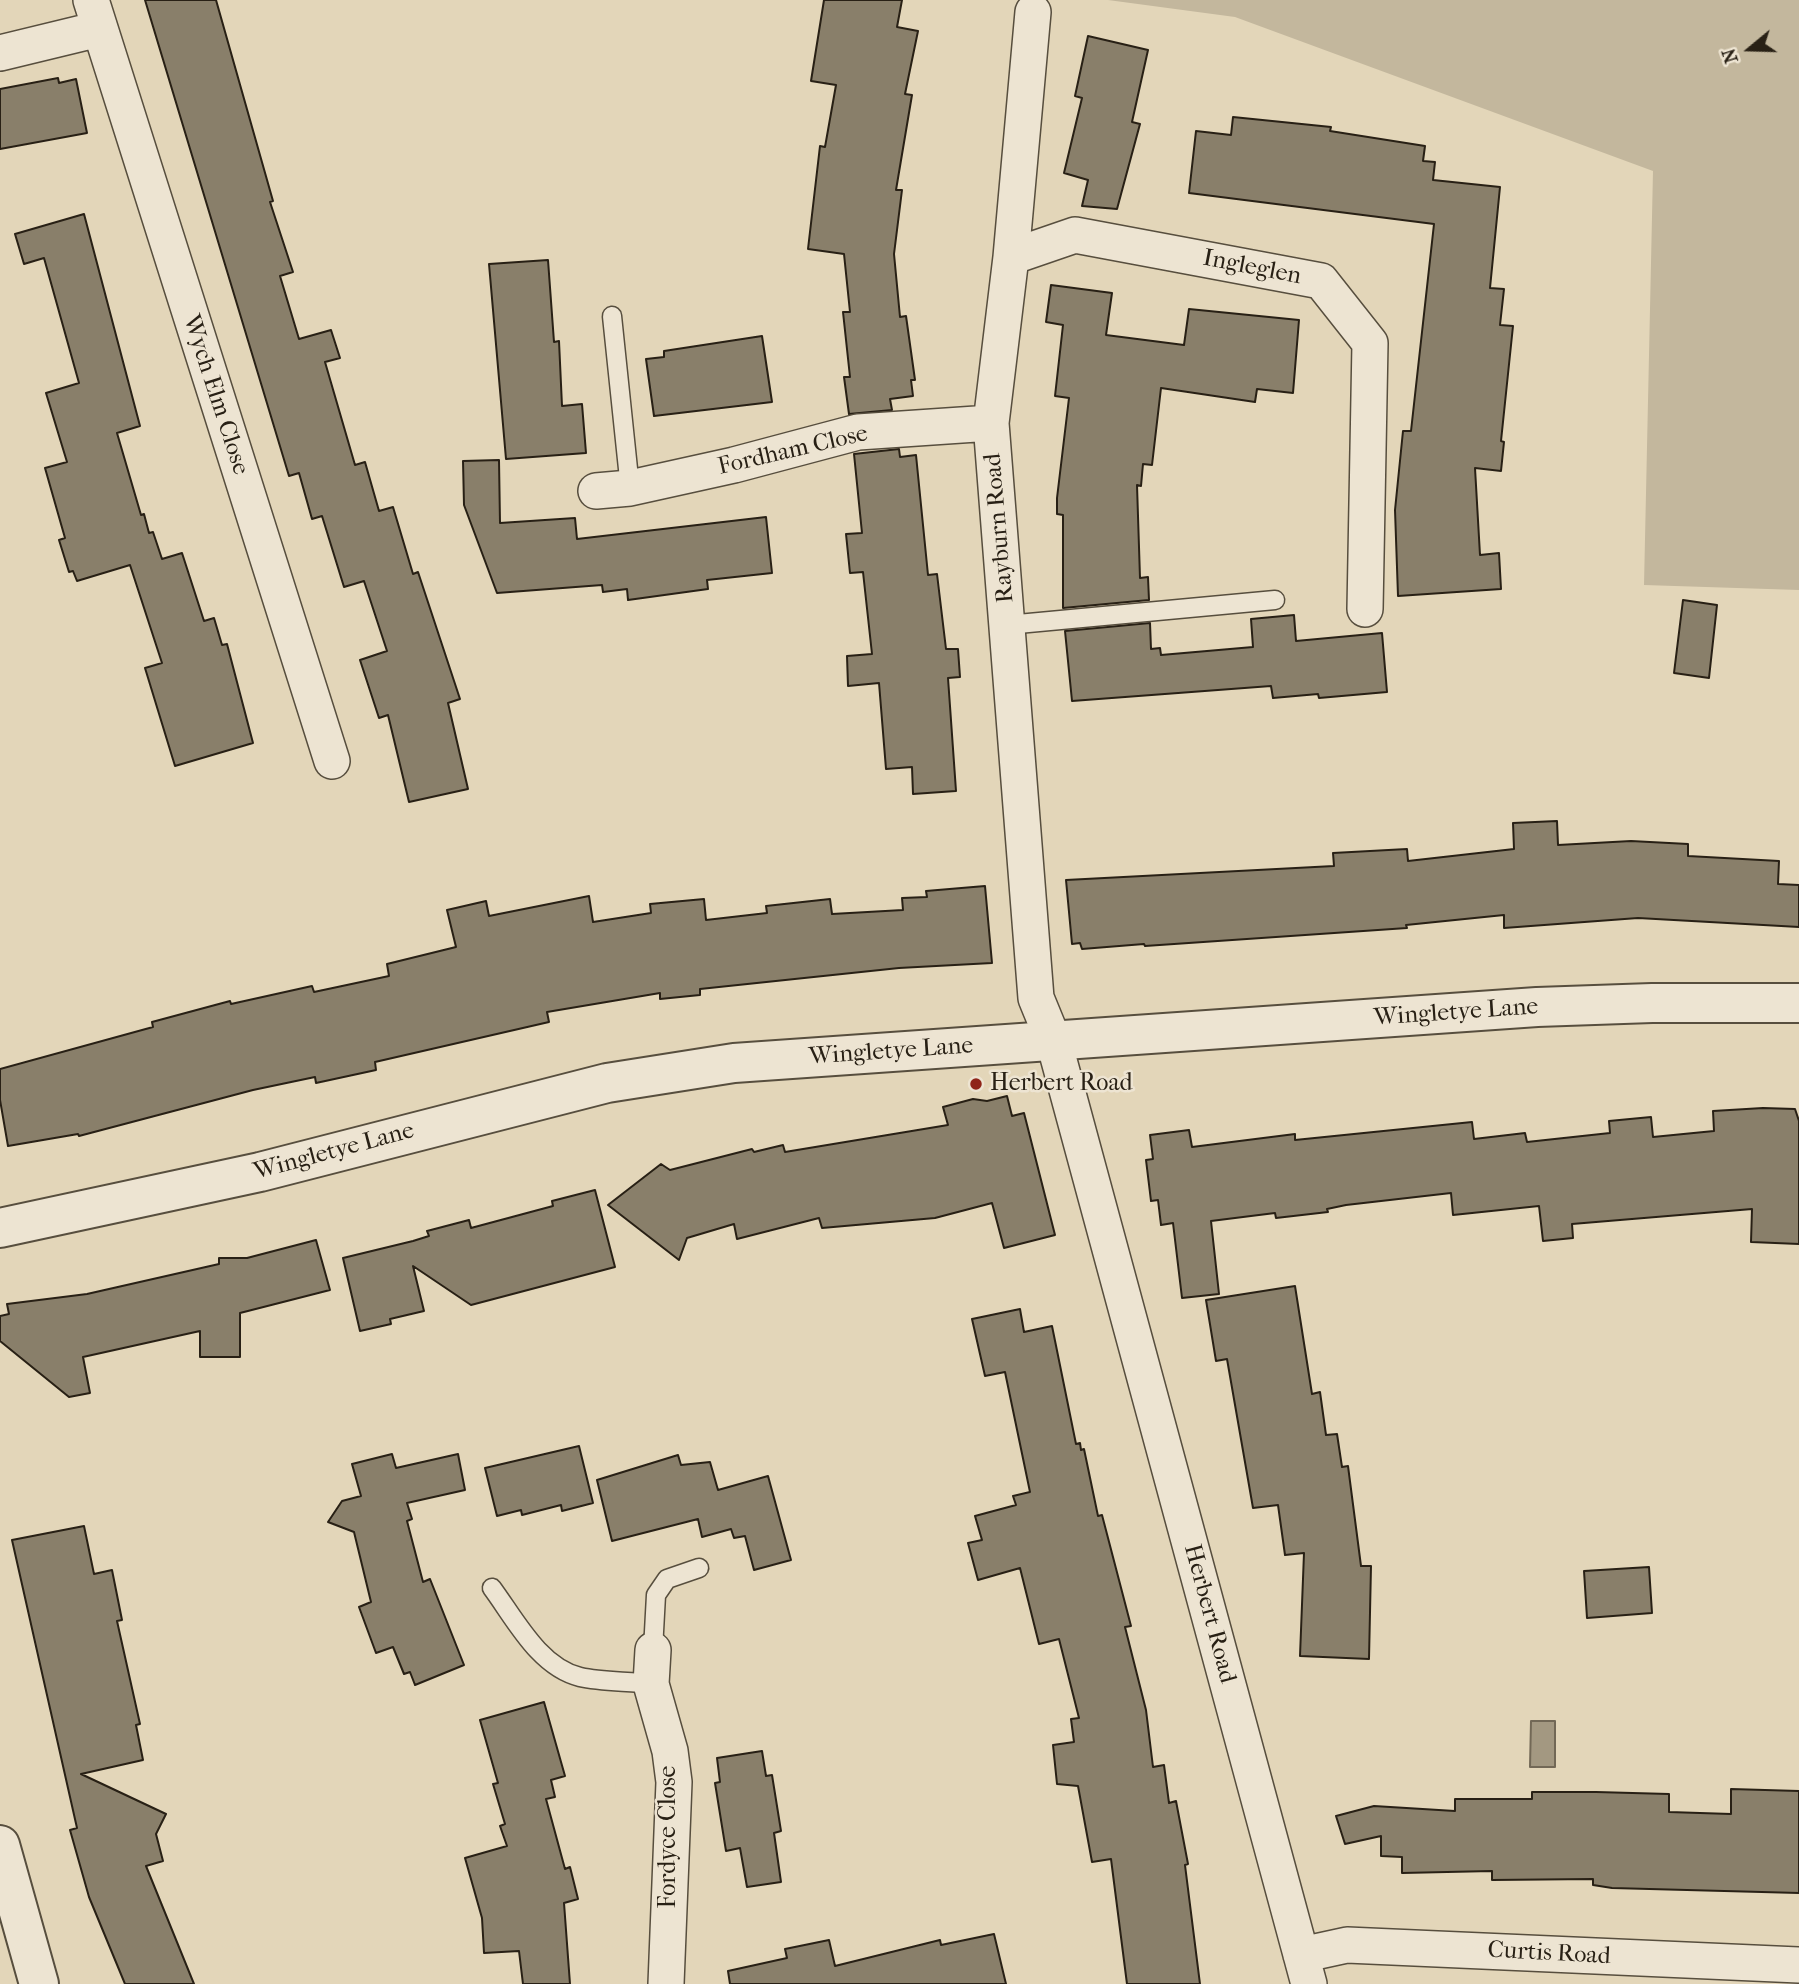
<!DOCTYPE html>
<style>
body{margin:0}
#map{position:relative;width:1799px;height:1984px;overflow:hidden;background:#e3d6b9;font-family:"IM FELL French Canon",serif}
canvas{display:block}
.north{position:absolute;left:1715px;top:14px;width:70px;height:70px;-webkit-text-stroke:5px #ede4d2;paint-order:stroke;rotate:251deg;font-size:19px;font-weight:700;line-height:28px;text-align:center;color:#282015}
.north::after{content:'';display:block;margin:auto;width:24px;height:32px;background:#282015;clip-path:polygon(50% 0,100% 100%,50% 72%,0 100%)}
</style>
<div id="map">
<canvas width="1799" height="1984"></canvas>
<div class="north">N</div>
</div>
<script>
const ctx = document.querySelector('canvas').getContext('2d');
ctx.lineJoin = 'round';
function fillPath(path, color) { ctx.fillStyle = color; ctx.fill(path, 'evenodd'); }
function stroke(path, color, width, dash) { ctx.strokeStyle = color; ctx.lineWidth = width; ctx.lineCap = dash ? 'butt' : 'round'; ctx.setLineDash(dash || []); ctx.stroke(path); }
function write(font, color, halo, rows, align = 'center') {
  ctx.font = font + ' "IM FELL French Canon",serif'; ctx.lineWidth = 5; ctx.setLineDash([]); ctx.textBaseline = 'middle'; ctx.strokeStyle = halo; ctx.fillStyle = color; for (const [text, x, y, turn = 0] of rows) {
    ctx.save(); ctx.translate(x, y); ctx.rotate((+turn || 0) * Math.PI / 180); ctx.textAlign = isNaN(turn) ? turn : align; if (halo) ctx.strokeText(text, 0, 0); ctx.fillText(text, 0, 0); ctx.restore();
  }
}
const green = new Path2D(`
 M 1108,0 L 1799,0 L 1799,590 L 1644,585 L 1653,171 L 1235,17 Z`);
const water = new Path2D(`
 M 1531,1721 L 1555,1721 L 1555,1767 L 1530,1767 Z`);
const building = new Path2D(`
 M 145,0 L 216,0 L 273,201 L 270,202 L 293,272 L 280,276 L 299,339 L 331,330 L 340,358 L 325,362 L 355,465 L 365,462 L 379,511 L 393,507 L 413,574 L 418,572 L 460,699 L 448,703 L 468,789 L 409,802 L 388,715 L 379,718 L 360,660 L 387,651 L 364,581 L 344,587 L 322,516 L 312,519 L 299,473 L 289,476 Z
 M 824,0 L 902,0 L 897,27 L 918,31 L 905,94 L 912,95 L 896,190 L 902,190 L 894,254 L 900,317 L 906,316 L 915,380 L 911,380 L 913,396 L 890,399 L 892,410 L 849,414 L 844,377 L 850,377 L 843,312 L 850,312 L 844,254 L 808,249 L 820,146 L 825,147 L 836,85 L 811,81 Z
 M 1088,36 L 1148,50 L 1132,122 L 1140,124 L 1117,209 L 1082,206 L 1088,180 L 1064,173 L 1082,98 L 1075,96 Z
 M 58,78 L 59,83 L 76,79 L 87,133 L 0,149 L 0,89 Z
 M 1233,117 L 1331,127 L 1330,131 L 1425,146 L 1423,161 L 1435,162 L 1433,180 L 1500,187 L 1490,288 L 1504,289 L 1500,325 L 1513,326 L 1501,441 L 1504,442 L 1501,471 L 1475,468 L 1480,555 L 1499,553 L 1501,589 L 1398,596 L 1395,510 L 1403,431 L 1411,431 L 1434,224 L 1189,193 L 1196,131 L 1231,135 Z
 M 84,214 L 140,426 L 117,433 L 141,515 L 144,514 L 149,533 L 153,532 L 162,559 L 182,553 L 204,621 L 214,618 L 222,645 L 227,644 L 253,743 L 175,766 L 145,668 L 162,663 L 130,565 L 77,581 L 73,571 L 69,572 L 59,540 L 65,538 L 45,468 L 67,462 L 46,393 L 79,383 L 44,258 L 24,264 L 15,234 Z
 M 548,260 L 554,342 L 559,341 L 562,406 L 582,404 L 586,453 L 506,459 L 489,264 Z
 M 1051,285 L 1112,293 L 1106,335 L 1184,345 L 1189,309 L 1299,320 L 1293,393 L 1257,389 L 1255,402 L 1161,388 L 1152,465 L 1143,464 L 1141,486 L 1137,485 L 1140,578 L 1148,577 L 1149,600 L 1063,608 L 1063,515 L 1057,514 L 1057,498 L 1069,398 L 1055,396 L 1063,325 L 1046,322 Z
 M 762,336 L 772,402 L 654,416 L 646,359 L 664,357 L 664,351 Z
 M 899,449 L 900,457 L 916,455 L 928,575 L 937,574 L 946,649 L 958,649 L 960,677 L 948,678 L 956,791 L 913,794 L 912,767 L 886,769 L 879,683 L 848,686 L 847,656 L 872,654 L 863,572 L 850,573 L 846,534 L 862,533 L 854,454 Z
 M 499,460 L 500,523 L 575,518 L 577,539 L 766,517 L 772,573 L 707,580 L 708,589 L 628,600 L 627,589 L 603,592 L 602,585 L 497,593 L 464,505 L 463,461 Z
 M 1683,600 L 1717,605 L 1709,678 L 1674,673 Z
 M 1294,615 L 1296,641 L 1382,633 L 1387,692 L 1319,698 L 1318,694 L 1273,698 L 1271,686 L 1072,701 L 1065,631 L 1150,623 L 1151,649 L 1160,648 L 1161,655 L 1253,647 L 1251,619 Z
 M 1557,821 L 1558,845 L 1631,841 L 1688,844 L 1688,856 L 1779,861 L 1778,884 L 1799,885 L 1799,927 L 1638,918 L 1504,928 L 1504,915 L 1406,925 L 1407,928 L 1145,946 L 1144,944 L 1082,949 L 1080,943 L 1072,944 L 1066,880 L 1334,866 L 1333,853 L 1407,849 L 1408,861 L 1514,849 L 1513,823 Z
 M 985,886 L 992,963 L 899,968 L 700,989 L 700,995 L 660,999 L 660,993 L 547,1012 L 549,1022 L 375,1062 L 376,1070 L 316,1083 L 315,1077 L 253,1090 L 79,1136 L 78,1134 L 8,1146 L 0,1100 L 0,1069 L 153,1027 L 152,1022 L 230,1001 L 231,1004 L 312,986 L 314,992 L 389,976 L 387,964 L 456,947 L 447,910 L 486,901 L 489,916 L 589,896 L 593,922 L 651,913 L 650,904 L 704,899 L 706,920 L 767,913 L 766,906 L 830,899 L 832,914 L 903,910 L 902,898 L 927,897 L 926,891 Z
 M 1007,1096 L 1012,1116 L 1024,1113 L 1055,1235 L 1004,1248 L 992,1203 L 935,1218 L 822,1228 L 819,1218 L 737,1239 L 734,1224 L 687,1238 L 679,1260 L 608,1205 L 661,1164 L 670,1170 L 752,1149 L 754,1152 L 783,1145 L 785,1152 L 948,1125 L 943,1107 L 973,1099 L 987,1101 Z
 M 1763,1108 L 1795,1109 L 1799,1121 L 1799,1244 L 1751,1242 L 1752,1209 L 1572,1224 L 1573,1238 L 1543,1241 L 1539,1206 L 1453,1215 L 1451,1193 L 1346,1205 L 1327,1209 L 1328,1212 L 1276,1218 L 1275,1213 L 1211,1221 L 1219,1294 L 1182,1298 L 1173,1223 L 1161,1225 L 1158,1200 L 1151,1201 L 1146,1160 L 1153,1159 L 1150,1135 L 1189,1130 L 1192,1147 L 1295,1134 L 1295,1140 L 1472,1122 L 1474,1139 L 1525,1133 L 1527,1142 L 1610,1133 L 1609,1121 L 1651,1117 L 1653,1137 L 1714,1131 L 1713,1111 Z
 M 595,1190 L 615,1267 L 471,1305 L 413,1266 L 424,1311 L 390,1319 L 391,1324 L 360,1331 L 343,1258 L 413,1241 L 429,1236 L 427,1231 L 469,1220 L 471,1228 L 553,1206 L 552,1201 Z
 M 316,1240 L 330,1290 L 240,1313 L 240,1357 L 200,1357 L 200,1331 L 83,1357 L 90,1393 L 69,1397 L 0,1341 L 0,1316 L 9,1314 L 7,1304 L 87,1294 L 219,1264 L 219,1258 L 247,1258 Z
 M 1295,1286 L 1312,1394 L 1320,1392 L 1326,1435 L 1337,1434 L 1342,1467 L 1348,1466 L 1361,1566 L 1371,1566 L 1369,1659 L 1300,1656 L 1304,1553 L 1285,1555 L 1278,1505 L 1253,1508 L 1227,1359 L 1216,1361 L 1206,1300 Z
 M 1020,1309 L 1024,1332 L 1052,1326 L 1076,1444 L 1080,1443 L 1081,1450 L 1084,1449 L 1098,1516 L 1102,1515 L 1131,1626 L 1125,1627 L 1146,1710 L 1153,1767 L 1164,1765 L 1169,1803 L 1176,1801 L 1188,1864 L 1185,1865 L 1200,1984 L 1127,1984 L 1111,1859 L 1092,1862 L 1078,1786 L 1057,1784 L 1053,1745 L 1074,1742 L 1071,1719 L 1079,1718 L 1059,1639 L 1039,1644 L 1020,1568 L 978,1580 L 968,1543 L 982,1540 L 975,1516 L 1016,1505 L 1013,1496 L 1030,1492 L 1005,1372 L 985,1376 L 972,1319 Z
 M 579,1446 L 593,1503 L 562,1511 L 561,1505 L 522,1515 L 521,1510 L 497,1516 L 485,1468 Z
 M 392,1454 L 396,1468 L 458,1454 L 465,1490 L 407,1503 L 412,1519 L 407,1521 L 423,1582 L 430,1579 L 464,1665 L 415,1685 L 410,1672 L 404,1674 L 393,1647 L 376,1653 L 359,1607 L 371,1602 L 354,1532 L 328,1522 L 342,1501 L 361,1496 L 352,1464 Z
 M 678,1455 L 681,1465 L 710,1462 L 718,1490 L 768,1476 L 791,1560 L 754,1570 L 745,1536 L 734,1538 L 731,1529 L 702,1537 L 698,1519 L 612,1541 L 597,1480 Z
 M 84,1526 L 94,1574 L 112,1570 L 122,1620 L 117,1621 L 140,1724 L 136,1725 L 143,1760 L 81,1774 L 166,1814 L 156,1834 L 163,1861 L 146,1866 L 194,1984 L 125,1984 L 89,1897 L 70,1830 L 77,1828 L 12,1540 Z
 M 1649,1567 L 1652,1613 L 1587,1618 L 1584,1571 Z
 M 544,1702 L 565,1776 L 551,1780 L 555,1797 L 546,1799 L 565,1869 L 570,1867 L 578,1899 L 564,1903 L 570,1984 L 523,1984 L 519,1951 L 484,1953 L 482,1918 L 465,1858 L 507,1846 L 500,1826 L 505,1824 L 493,1784 L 498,1783 L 480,1720 Z
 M 762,1751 L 766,1776 L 772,1775 L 781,1831 L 774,1833 L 781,1882 L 747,1887 L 740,1848 L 726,1851 L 715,1783 L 720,1782 L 717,1758 Z
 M 1731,1789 L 1799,1791 L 1799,1893 L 1612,1888 L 1593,1885 L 1593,1879 L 1492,1880 L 1492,1871 L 1402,1873 L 1402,1857 L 1381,1856 L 1381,1836 L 1345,1844 L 1336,1816 L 1374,1806 L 1455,1811 L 1455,1799 L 1532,1799 L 1532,1792 L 1596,1792 L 1669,1794 L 1669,1812 L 1731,1814 Z
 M 994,1934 L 1006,1984 L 730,1984 L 728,1971 L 787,1958 L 785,1949 L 829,1940 L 835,1966 L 940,1940 L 941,1945 Z`);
const service = new Path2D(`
 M 612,316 L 630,488
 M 1007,625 L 1275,600
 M 492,1588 C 515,1619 539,1667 580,1677 C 602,1682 628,1681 651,1684
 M 653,1650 L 656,1595 L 667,1579 L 699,1568`);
const minor = new Path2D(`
 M 91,0 L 332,761
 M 1033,12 L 1011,257 L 991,423 L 1036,998 L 1054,1042 L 1309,1984
 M 0,53 L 99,29
 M 1011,257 L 1075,235 L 1321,281 L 1370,343 L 1365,609
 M 596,491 L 630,488 L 734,465 L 858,432 L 991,423
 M 653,1650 L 651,1684 L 670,1751 L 674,1782 L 666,1984
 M 1301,1955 L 1347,1945 L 1799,1965`);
const tertiary = new Path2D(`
 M 0,1228 L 260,1172 L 607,1083 L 734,1063 L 1537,1007 L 1652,1003 L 1799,1003
 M 0,1845 L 39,1984`);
const markers = [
 [976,1084,7,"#8f2418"]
];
const streetNames = [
 ["Ingleglen",1252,268,11],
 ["Wych Elm Close",215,395,72],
 ["Fordham Close",793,451,-13],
 ["Rayburn Road",1000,528,-95],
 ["Wingletye Lane",1456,1013,-4],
 ["Wingletye Lane",891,1052,-4],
 ["Wingletye Lane",334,1152,-15],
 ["Herbert Road",1209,1614,75],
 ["Fordyce Close",669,1837,-90],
 ["Curtis Road",1549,1954,3]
];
const poiNames = [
 ["Herbert Road",990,1084]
];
fillPath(green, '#c3b79d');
fillPath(water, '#a39881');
stroke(water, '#726856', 2);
fillPath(building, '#897f6a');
stroke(building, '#282015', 2);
stroke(service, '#574e3e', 21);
stroke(minor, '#574e3e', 38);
stroke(tertiary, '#574e3e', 42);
stroke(service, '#ede4d2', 18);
stroke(minor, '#ede4d2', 35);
stroke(tertiary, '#ede4d2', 38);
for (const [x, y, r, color] of markers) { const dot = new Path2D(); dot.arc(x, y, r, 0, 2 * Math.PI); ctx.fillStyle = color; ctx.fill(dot); stroke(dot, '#ede4d2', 2.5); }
write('24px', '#282015', '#ede4d2', streetNames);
write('24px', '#282015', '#ede4d2', poiNames, 'left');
</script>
